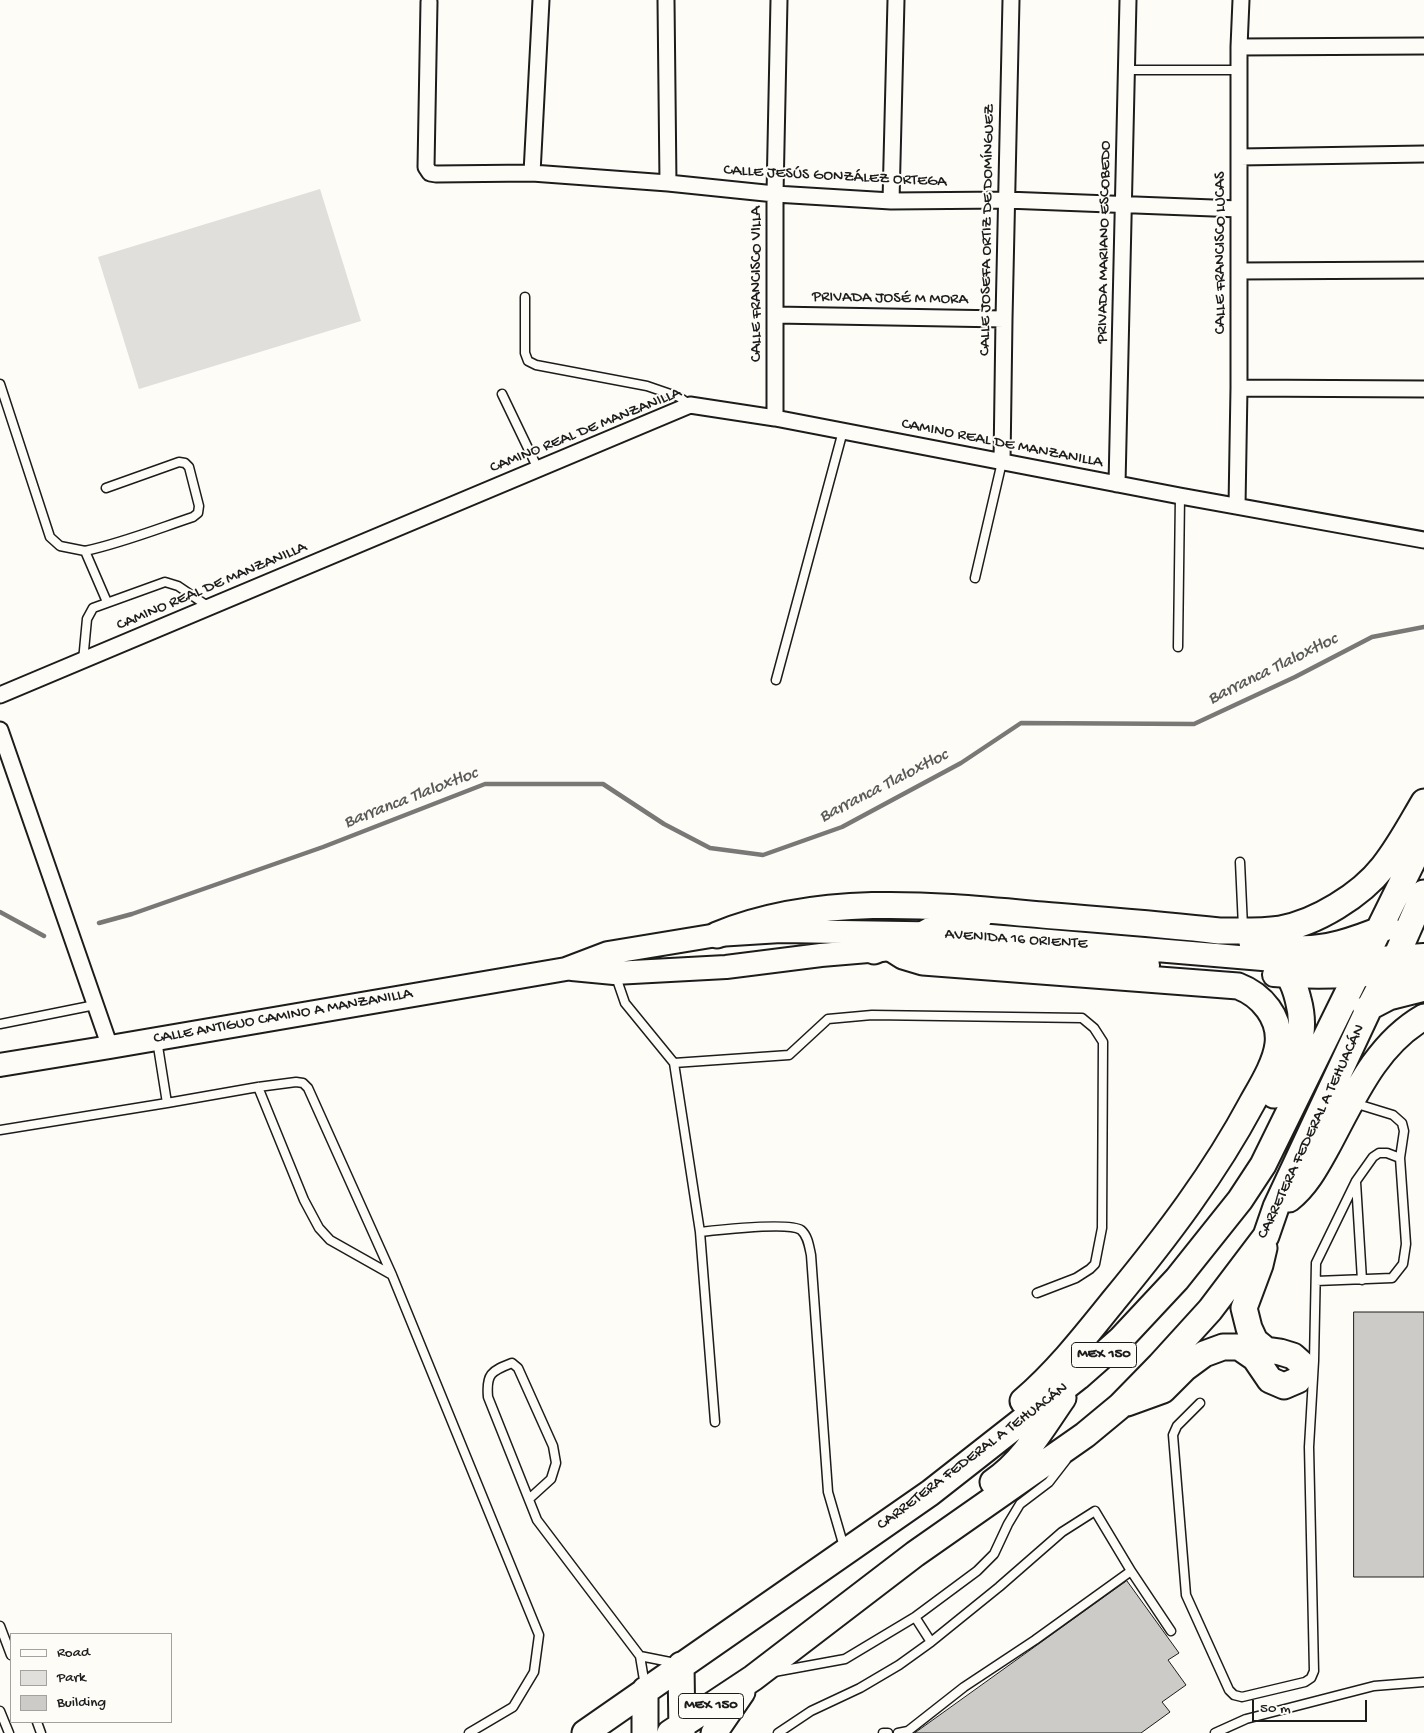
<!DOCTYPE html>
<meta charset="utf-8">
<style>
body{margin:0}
#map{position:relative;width:1424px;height:1733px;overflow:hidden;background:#fdfcf7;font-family:"Gochi Hand",sans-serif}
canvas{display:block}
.legend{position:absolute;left:10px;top:1633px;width:162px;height:90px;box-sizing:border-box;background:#fdfcf7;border:1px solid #a3a29f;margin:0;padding:6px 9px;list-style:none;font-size:15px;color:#1c1c1c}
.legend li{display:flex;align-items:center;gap:10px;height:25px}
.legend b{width:25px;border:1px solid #a3a29f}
.scale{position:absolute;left:1252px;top:1700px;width:115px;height:22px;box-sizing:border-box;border:2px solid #1c1c1c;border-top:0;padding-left:6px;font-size:15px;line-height:18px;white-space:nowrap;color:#1c1c1c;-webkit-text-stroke:4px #fdfcf7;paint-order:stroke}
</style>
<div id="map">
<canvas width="1424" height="1733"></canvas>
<ul class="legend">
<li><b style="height:6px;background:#fdfcf7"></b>Road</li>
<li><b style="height:14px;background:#e0dfdb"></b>Park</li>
<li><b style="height:14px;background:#cccbc8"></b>Building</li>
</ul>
<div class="scale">50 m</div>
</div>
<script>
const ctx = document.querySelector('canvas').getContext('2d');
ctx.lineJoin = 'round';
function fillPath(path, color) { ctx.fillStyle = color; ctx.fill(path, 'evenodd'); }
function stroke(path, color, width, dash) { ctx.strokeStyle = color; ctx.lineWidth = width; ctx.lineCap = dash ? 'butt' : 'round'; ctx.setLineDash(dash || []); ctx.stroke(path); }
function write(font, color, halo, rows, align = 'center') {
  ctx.font = font + ' "Gochi Hand",sans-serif'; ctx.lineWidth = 4; ctx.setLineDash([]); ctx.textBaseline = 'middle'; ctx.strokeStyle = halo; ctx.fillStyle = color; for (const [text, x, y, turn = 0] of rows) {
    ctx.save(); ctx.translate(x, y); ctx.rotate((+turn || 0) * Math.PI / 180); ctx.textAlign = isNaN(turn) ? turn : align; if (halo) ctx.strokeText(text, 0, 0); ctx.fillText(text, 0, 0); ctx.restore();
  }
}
const green = new Path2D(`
 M 320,189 L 361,321 L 139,389 L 98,257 Z`);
const stream = new Path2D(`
 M 0,912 L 44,936
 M 99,923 L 132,914 L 323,847 L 485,784 L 603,784 L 664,824 L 710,848 L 763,855 L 842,827 L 961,763 L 1021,723 L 1194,724 L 1295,677 L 1372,637 L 1424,627`);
const building = new Path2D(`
 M 1354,1312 L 1424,1312 L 1424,1577 L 1354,1577 Z
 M 1127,1581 L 1179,1653 L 1168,1660 L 1186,1685 L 1162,1702 L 1170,1712 L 1141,1733 L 915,1733 Z`);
const service = new Path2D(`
 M 1126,70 L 1240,70
 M 525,297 L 525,353 L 528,361 L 536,365 L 647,386 L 679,397 L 690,405
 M 0,384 L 50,537 L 60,546 L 85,551 L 107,602
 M 502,394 L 538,469
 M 85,551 C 122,543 157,529 193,517 L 198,513 L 199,506 L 189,467 L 185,463 L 179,462 L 106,488
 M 975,578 L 1002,462
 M 1178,647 L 1180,496
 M 83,661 L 87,619 L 93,608 L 165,582 L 178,586 L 209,607
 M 776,680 L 843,431
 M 1240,862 L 1243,927
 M 615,974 L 625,1003 L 674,1063 L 700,1232 L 715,1422
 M 0,1024 L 95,1005
 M 157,1040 L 167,1103 L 258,1087 L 296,1082 L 303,1083 L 308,1088 L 392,1275 L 539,1635 L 534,1672 L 513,1707 L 469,1733
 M 674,1063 L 789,1055 L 828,1019 L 872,1015 L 1082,1018 L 1094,1028 L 1103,1042 L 1102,1228 L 1095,1264 L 1090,1269 L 1076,1278 L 1037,1293
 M 258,1087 L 304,1200 L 319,1228 L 330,1240 L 392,1275
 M 0,1130 L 167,1103
 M 1356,1182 L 1362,1280
 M 700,1232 C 718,1230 789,1222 801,1230 C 808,1236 809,1246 811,1255 L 828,1492 L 844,1547
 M 1316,1281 L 1392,1278 L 1403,1264 L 1406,1244 L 1400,1158 L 1404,1131 L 1402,1123 L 1393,1115 L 1354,1103
 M 1200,1403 L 1177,1426 L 1173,1435 L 1186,1595 L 1229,1690 L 1234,1695 L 1242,1697 L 1305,1682 L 1311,1678 L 1314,1671 L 1309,1447 L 1314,1361 L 1316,1263 L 1356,1181 L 1373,1157 L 1379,1153 L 1387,1153 L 1400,1158
 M 529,1499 L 551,1479 L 556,1463 L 553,1446 L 518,1368 L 512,1363 C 491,1371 486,1374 488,1397 L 537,1520 L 640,1656 L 645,1686
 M 915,1617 L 931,1642 L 999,1587 L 1062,1532 L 1095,1511 L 1131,1571
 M 0,1626 L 11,1655
 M 640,1656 L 675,1663
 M 774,1672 L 845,1659 L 915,1617 L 977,1571 L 994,1554 L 1008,1524 L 1020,1504 L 1049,1482 L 1066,1460
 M 0,1711 L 9,1733
 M 37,1722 L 41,1733
 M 778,1733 L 811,1711 L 860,1688 L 899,1665 L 931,1642
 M 883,1733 L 888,1733
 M 898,1733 L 908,1731 L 964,1687 L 1035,1640 L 1131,1571 L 1171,1631
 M 1215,1733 L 1246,1719 L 1374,1686 L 1424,1682`);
const minor = new Path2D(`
 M 666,0 L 668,183
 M 429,2 L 426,167 L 430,173 L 436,174 L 532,173 L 668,183 L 775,194 L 891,201 L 1006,200 L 1239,209
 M 1239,47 L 1424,46
 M 1240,157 L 1424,154
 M 532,173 L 541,0
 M 891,201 L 896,0
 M 1239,271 L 1424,270
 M 775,315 L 1004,319
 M 1239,388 L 1424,389
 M 775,418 L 775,194 L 779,0
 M 1002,462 L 1004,319 L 1011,0
 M 1117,484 L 1128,0
 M 1237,506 L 1239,388 L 1239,47 L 1241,0
 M 0,695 L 690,405 L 775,418 L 1180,496 L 1424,540
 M 0,730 L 110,1047`);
const secondary = new Path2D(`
 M 572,969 L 614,973 L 726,967 L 821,955 L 892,949 L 983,952 L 1148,965
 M 1274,975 C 1324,979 1375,975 1424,971
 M 0,1065 L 110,1047 L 566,969 L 608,953 L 717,935 L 781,931 L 967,934 L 1274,960 L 1365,959 L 1424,955`);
const primary = new Path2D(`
 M 717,935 C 820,893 933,905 1042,915 C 1101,920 1160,924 1219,931 C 1239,931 1260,932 1280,929 C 1316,923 1361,895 1383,867 C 1399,847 1411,824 1424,802
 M 1252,943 C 1266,944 1278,947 1291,948 C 1323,952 1358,939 1387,927
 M 892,949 L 903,956 L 923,962 L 1238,986 C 1262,995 1281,1018 1278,1044 C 1276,1063 1261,1087 1252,1103 C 1214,1174 1166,1237 1115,1299 C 1086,1335 1058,1371 1023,1401
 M 874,951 L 899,941 L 924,934 L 940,925 L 953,921 L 979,918
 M 1366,1009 L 1389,997 L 1424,988
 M 1274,1095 C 1293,1061 1309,1039 1298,999 C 1294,983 1288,970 1274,960
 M 1289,1199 C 1306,1186 1317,1165 1327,1147 C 1353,1099 1375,1045 1424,1017
 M 1127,1403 L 1163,1390 L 1185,1368 L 1204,1354 L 1223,1347 L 1239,1347 L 1255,1358 L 1270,1380 L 1284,1386 L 1298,1380 L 1303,1372 L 1302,1364 L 1293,1356 L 1280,1352 L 1266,1350 L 1255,1341 L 1249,1328 L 1244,1308 L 1260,1265 L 1264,1248
 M 993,1482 C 1024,1461 1042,1428 1063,1398
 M 681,1665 L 682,1733
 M 585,1733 L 930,1493 L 1078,1377 L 1120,1340 L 1177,1279 L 1240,1200 L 1263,1165 L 1424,838
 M 645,1733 L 645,1690
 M 670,1733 L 753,1678 L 915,1554 L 1085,1435 L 1120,1406 L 1160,1365 L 1210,1310 L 1266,1236 L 1276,1207 L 1370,1006 L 1396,957 L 1424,893
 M 714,1733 L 742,1692`);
const shields = [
 [1104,1355,65],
 [711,1706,65]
];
const shieldNames = [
 ["MEX 150",1104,1355],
 ["MEX 150",711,1706]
];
const streetNames = [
 ["CALLE JESÚS GONZÁLEZ ORTEGA",835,177,3],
 ["CALLE JOSEFA ORTIZ DE DOMÍNGUEZ",988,230,-89],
 ["PRIVADA MARIANO ESCOBEDO",1105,242,-89],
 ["CALLE FRANCISCO LUCAS",1222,253,-90],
 ["CALLE FRANCISCO VILLA",758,284,-90],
 ["PRIVADA JOSÉ M MORA",890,299,1],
 ["CAMINO REAL DE MANZANILLA",586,431,-22],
 ["CAMINO REAL DE MANZANILLA",1002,444,11],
 ["CAMINO REAL DE MANZANILLA",212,587,-23],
 ["AVENIDA 16 ORIENTE",1016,940,4],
 ["CALLE ANTIGUO CAMINO A MANZANILLA",283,1017,-10],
 ["CARRETERA FEDERAL A TEHUACÁN",1312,1132,-65],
 ["CARRETERA FEDERAL A TEHUACÁN",973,1457,-37]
];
const waterNames = [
 ["Barranca Tlaloxtloc",1273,670,-26],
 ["Barranca Tlaloxtloc",884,787,-27],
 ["Barranca Tlaloxtloc",411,799,-21]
];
fillPath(green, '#e0dfdb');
stroke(stream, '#797876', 4.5);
fillPath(building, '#cccbc8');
stroke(building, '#1c1c1c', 1);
stroke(service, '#1c1c1c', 11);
stroke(minor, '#1c1c1c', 19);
stroke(secondary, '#1c1c1c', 26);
stroke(primary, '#1c1c1c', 29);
stroke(service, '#fdfcf7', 8);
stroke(minor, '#fdfcf7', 15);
stroke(secondary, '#fdfcf7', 22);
stroke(primary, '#fdfcf7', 25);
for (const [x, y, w] of shields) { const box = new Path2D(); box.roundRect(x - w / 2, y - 12.5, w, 25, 4); ctx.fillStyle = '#fdfcf7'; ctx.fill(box); stroke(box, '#1c1c1c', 1); }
write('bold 15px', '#1c1c1c', null, shieldNames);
write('16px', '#1c1c1c', '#fdfcf7', streetNames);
write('italic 18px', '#5a5a58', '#fdfcf7', waterNames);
</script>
